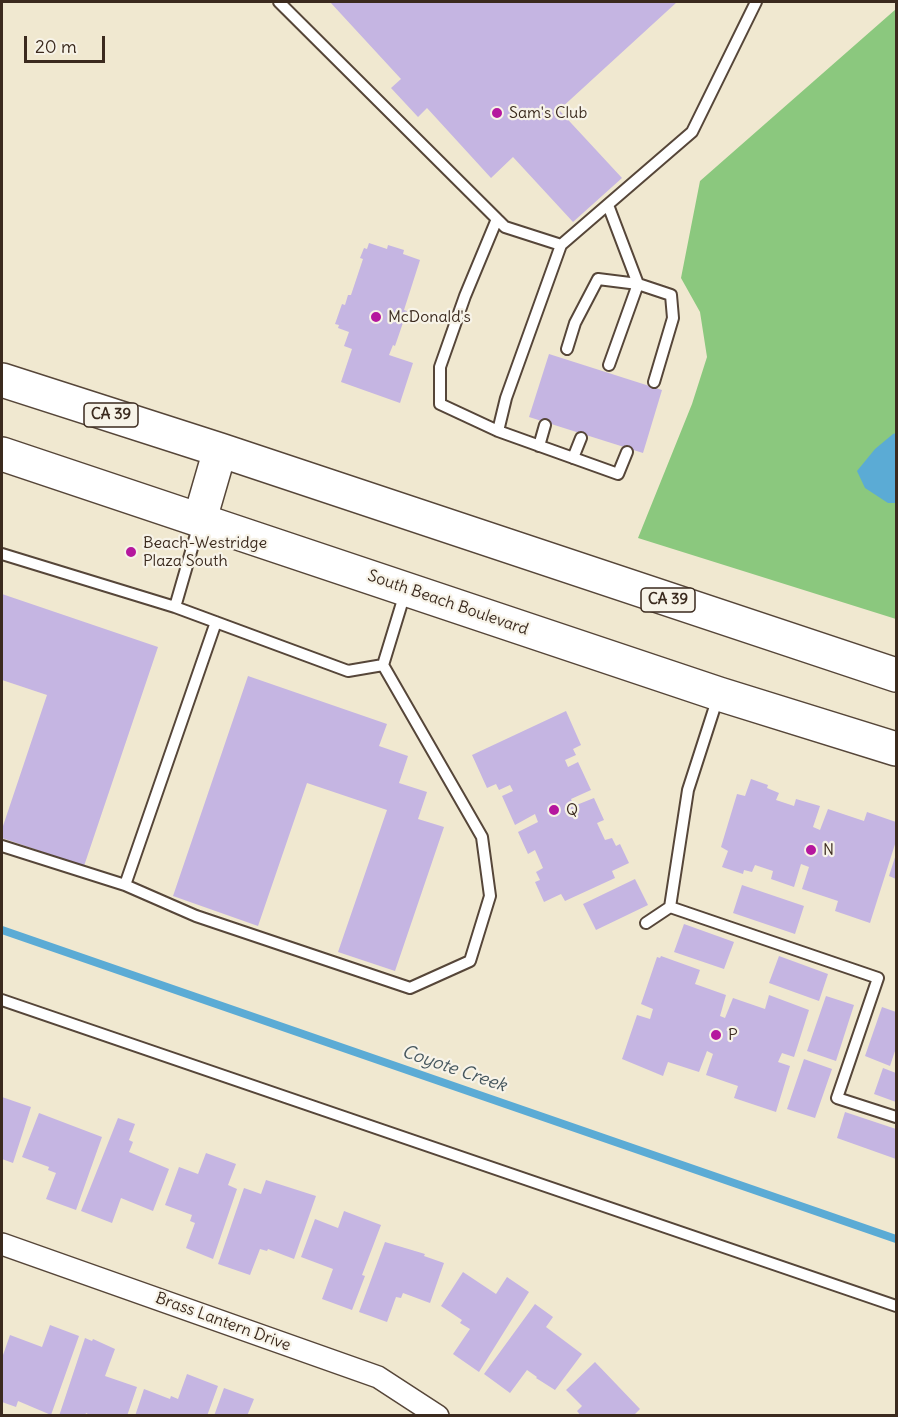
<!DOCTYPE html>
<style>
body{margin:0}
#map{position:relative;width:898px;height:1417px;overflow:hidden;background:#f0e8d0;font-family:Delius,sans-serif}
canvas{display:block}
.frame{position:absolute;inset:0;border:3px solid #3b2a1e;pointer-events:none}
.scale{position:absolute;left:24px;top:36px;width:81px;height:27px;box-sizing:border-box;border:3px solid #3b2a1e;border-top:0;padding-left:8px;font-size:18px;line-height:21px;white-space:nowrap;color:#3b2a1e;-webkit-text-stroke:4px #f7f3e8;paint-order:stroke}
</style>
<div id="map">
<canvas width="898" height="1417"></canvas>
<div class="frame"></div>
<div class="scale">20 m</div>
</div>
<script>
const ctx = document.querySelector('canvas').getContext('2d');
ctx.lineJoin = 'round';
function fillPath(path, color) { ctx.fillStyle = color; ctx.fill(path, 'evenodd'); }
function stroke(path, color, width, dash) { ctx.strokeStyle = color; ctx.lineWidth = width; ctx.lineCap = dash ? 'butt' : 'round'; ctx.setLineDash(dash || []); ctx.stroke(path); }
function write(font, color, halo, rows, align = 'center') {
  ctx.font = font + ' Delius,sans-serif'; ctx.lineWidth = 4.5; ctx.setLineDash([]); ctx.textBaseline = 'middle'; ctx.strokeStyle = halo; ctx.fillStyle = color; for (const [text, x, y, turn = 0] of rows) {
    ctx.save(); ctx.translate(x, y); ctx.rotate((+turn || 0) * Math.PI / 180); ctx.textAlign = isNaN(turn) ? turn : align; if (halo) ctx.strokeText(text, 0, 0); ctx.fillText(text, 0, 0); ctx.restore();
  }
}
const green = new Path2D(`
 M 896,9 L 896,619 L 638,538 L 692,404 L 707,357 L 700,312 L 681,278 L 700,181 Z`);
const water = new Path2D(`
 M 896,433 L 896,503 L 888,503 L 865,488 L 857,471 L 875,449 L 893,434 Z`);
const stream = new Path2D(`
 M 2,930 L 896,1239`);
const building = new Path2D(`
 M 330,2 L 677,2 L 559,110 L 622,178 L 573,222 L 513,157 L 491,178 L 427,108 L 418,117 L 391,88 L 401,79 Z
 M 369,243 L 387,249 L 388,245 L 404,250 L 403,254 L 420,260 L 404,310 L 407,311 L 395,346 L 393,345 L 389,355 L 413,363 L 400,403 L 341,382 L 352,349 L 344,346 L 349,332 L 338,328 L 339,325 L 335,324 L 342,304 L 345,305 L 348,295 L 351,295 L 363,259 L 360,258 L 364,248 L 367,249 Z
 M 549,354 L 662,390 L 643,453 L 529,417 Z
 M 2,594 L 158,647 L 84,866 L 2,838 L 2,829 L 47,695 L 2,680 Z
 M 248,676 L 387,724 L 379,746 L 408,756 L 399,783 L 427,792 L 418,819 L 444,827 L 395,971 L 338,952 L 387,810 L 307,783 L 258,926 L 173,896 Z
 M 566,711 L 581,745 L 573,749 L 576,755 L 565,760 L 568,767 L 578,762 L 591,790 L 571,799 L 574,806 L 594,798 L 604,820 L 597,823 L 605,840 L 612,838 L 616,846 L 620,844 L 629,863 L 612,871 L 615,878 L 565,901 L 561,894 L 544,902 L 535,882 L 540,880 L 536,872 L 543,868 L 535,850 L 528,854 L 518,832 L 538,822 L 535,814 L 515,825 L 502,796 L 513,791 L 510,785 L 499,790 L 496,784 L 487,788 L 472,755 Z
 M 751,779 L 768,785 L 767,788 L 779,793 L 776,800 L 794,806 L 796,799 L 820,806 L 813,827 L 820,830 L 828,809 L 864,821 L 867,812 L 896,822 L 896,841 L 870,923 L 835,911 L 838,901 L 802,889 L 809,867 L 801,864 L 794,887 L 771,879 L 773,871 L 755,865 L 752,872 L 744,870 L 743,874 L 722,867 L 728,851 L 721,847 L 737,794 L 745,796 Z
 M 896,854 L 896,879 L 889,876 Z
 M 635,879 L 648,905 L 596,930 L 583,904 Z
 M 742,885 L 804,906 L 795,934 L 733,913 Z
 M 684,924 L 734,942 L 724,969 L 674,952 Z
 M 661,956 L 700,970 L 695,984 L 726,995 L 720,1016 L 725,1018 L 733,998 L 765,1009 L 769,995 L 809,1010 L 794,1057 L 782,1053 L 778,1062 L 790,1066 L 776,1112 L 734,1098 L 738,1086 L 706,1075 L 713,1054 L 707,1051 L 699,1072 L 668,1062 L 663,1076 L 622,1059 L 637,1015 L 650,1019 L 653,1009 L 641,1004 L 657,957 L 660,958 Z
 M 779,956 L 828,974 L 819,1001 L 769,983 Z
 M 826,996 L 854,1005 L 836,1061 L 807,1051 Z
 M 882,1007 L 896,1012 L 896,1048 L 890,1066 L 865,1056 Z
 M 804,1059 L 832,1069 L 815,1118 L 787,1109 Z
 M 883,1068 L 896,1073 L 896,1102 L 874,1094 Z
 M 2,1097 L 31,1107 L 13,1163 L 2,1159 Z
 M 845,1112 L 896,1129 L 896,1159 L 837,1138 Z
 M 39,1113 L 102,1137 L 76,1210 L 46,1199 L 56,1173 L 48,1170 L 49,1167 L 22,1157 Z
 M 118,1118 L 135,1124 L 129,1140 L 133,1142 L 129,1152 L 169,1169 L 153,1211 L 121,1198 L 112,1223 L 81,1211 Z
 M 206,1153 L 236,1164 L 228,1185 L 237,1189 L 213,1259 L 186,1248 L 195,1223 L 190,1221 L 192,1215 L 165,1205 L 179,1167 L 198,1174 Z
 M 266,1180 L 316,1196 L 294,1259 L 268,1249 L 267,1251 L 260,1249 L 250,1275 L 218,1264 L 244,1188 L 261,1194 Z
 M 344,1211 L 381,1225 L 362,1275 L 365,1276 L 352,1310 L 322,1299 L 333,1269 L 301,1257 L 315,1219 L 338,1228 Z
 M 385,1242 L 425,1254 L 424,1256 L 444,1263 L 430,1303 L 403,1293 L 401,1298 L 396,1297 L 387,1322 L 359,1312 Z
 M 463,1272 L 496,1294 L 507,1277 L 529,1292 L 479,1372 L 453,1354 L 470,1329 L 460,1323 L 462,1320 L 441,1306 Z
 M 535,1304 L 553,1317 L 546,1327 L 582,1354 L 555,1390 L 536,1378 L 537,1377 L 527,1370 L 510,1393 L 484,1374 Z
 M 50,1325 L 79,1336 L 51,1415 L 18,1401 L 16,1407 L 2,1402 L 2,1358 L 10,1335 L 42,1347 Z
 M 85,1338 L 92,1341 L 93,1339 L 115,1349 L 105,1376 L 137,1387 L 127,1416 L 92,1416 L 86,1413 L 85,1416 L 59,1416 Z
 M 595,1362 L 640,1409 L 633,1416 L 581,1416 L 577,1411 L 582,1406 L 566,1390 Z
 M 187,1374 L 218,1386 L 207,1416 L 135,1416 L 144,1389 L 170,1399 L 171,1396 L 178,1399 Z
 M 224,1388 L 254,1399 L 247,1416 L 214,1416 Z`);
const lane = new Path2D(`
 M 279,2 L 505,227 L 561,245
 M 608,205 L 638,284 L 609,365
 M 497,219 L 465,296 L 440,367 L 440,404 L 498,431 L 618,474 L 627,452
 M 567,349 L 575,323 L 598,279 L 638,284 L 671,295 L 673,318 L 654,382
 M 498,431 L 506,398 L 561,245 L 692,132 L 756,2
 M 539,446 L 545,425
 M 573,458 L 581,438
 M 2,554 L 175,607 L 348,671 L 383,665
 M 175,607 L 199,524
 M 2,846 L 125,885 L 196,916 L 410,988 L 470,961 L 490,896 L 482,837 L 383,665 L 405,593
 M 125,885 L 216,622
 M 670,907 L 688,790 L 718,697
 M 646,923 L 670,907 L 878,978 L 837,1098 L 896,1117
 M 2,1000 L 896,1306`);
const street = new Path2D(`
 M 2,1244 L 378,1377 L 438,1416`);
const primary = new Path2D(`
 M 2,380 L 220,450 L 896,675
 M 2,454 L 719,694 L 896,749
 M 200,519 L 220,450`);
const markers = [
 [497,113,6,"#b5179e"],
 [376,317,6,"#b5179e"],
 [131,552,6,"#b5179e"],
 [554,810,6,"#b5179e"],
 [811,850,6,"#b5179e"],
 [716,1035,6,"#b5179e"]
];
const shields = [
 [111,415,54],
 [668,600,54]
];
const shieldNames = [
 ["CA 39",111,415],
 ["CA 39",668,600]
];
const poiNames = [
 ["Sam's Club",509,113],
 ["McDonald's",388,317],
 ["Beach-Westridge",143,543],
 ["Plaza South",143,561],
 ["Q",566,810],
 ["N",823,850],
 ["P",728,1035]
];
const streetNames = [
 ["South Beach Boulevard",448,603,19],
 ["Brass Lantern Drive",223,1322,20]
];
const waterNames = [
 ["Coyote Creek",454,1069,19]
];
fillPath(green, '#8bc87e');
fillPath(water, '#5babd5');
stroke(stream, '#5babd5', 8);
fillPath(building, '#c5b5e2');
stroke(lane, '#564639', 14);
stroke(street, '#564639', 24);
stroke(primary, '#564639', 36);
stroke(lane, '#fff', 10);
stroke(street, '#fff', 21);
stroke(primary, '#fff', 33);
for (const [x, y, r, color] of markers) { const dot = new Path2D(); dot.arc(x, y, r, 0, 2 * Math.PI); ctx.fillStyle = color; ctx.fill(dot); stroke(dot, '#f7f3e8', 2); }
for (const [x, y, w] of shields) { const box = new Path2D(); box.roundRect(x - w / 2, y - 12, w, 24, 4.5); ctx.fillStyle = '#f7f3e8'; ctx.fill(box); stroke(box, '#3b2a1e', 1.5); }
write('bold 15px', '#3b2a1e', null, shieldNames);
write('16px', '#3b2a1e', '#f7f3e8', poiNames, 'left');
write('16px', '#3b2a1e', '#f7f3e8', streetNames);
write('italic 18px', '#46575e', '#f7f3e8', waterNames);
</script>
